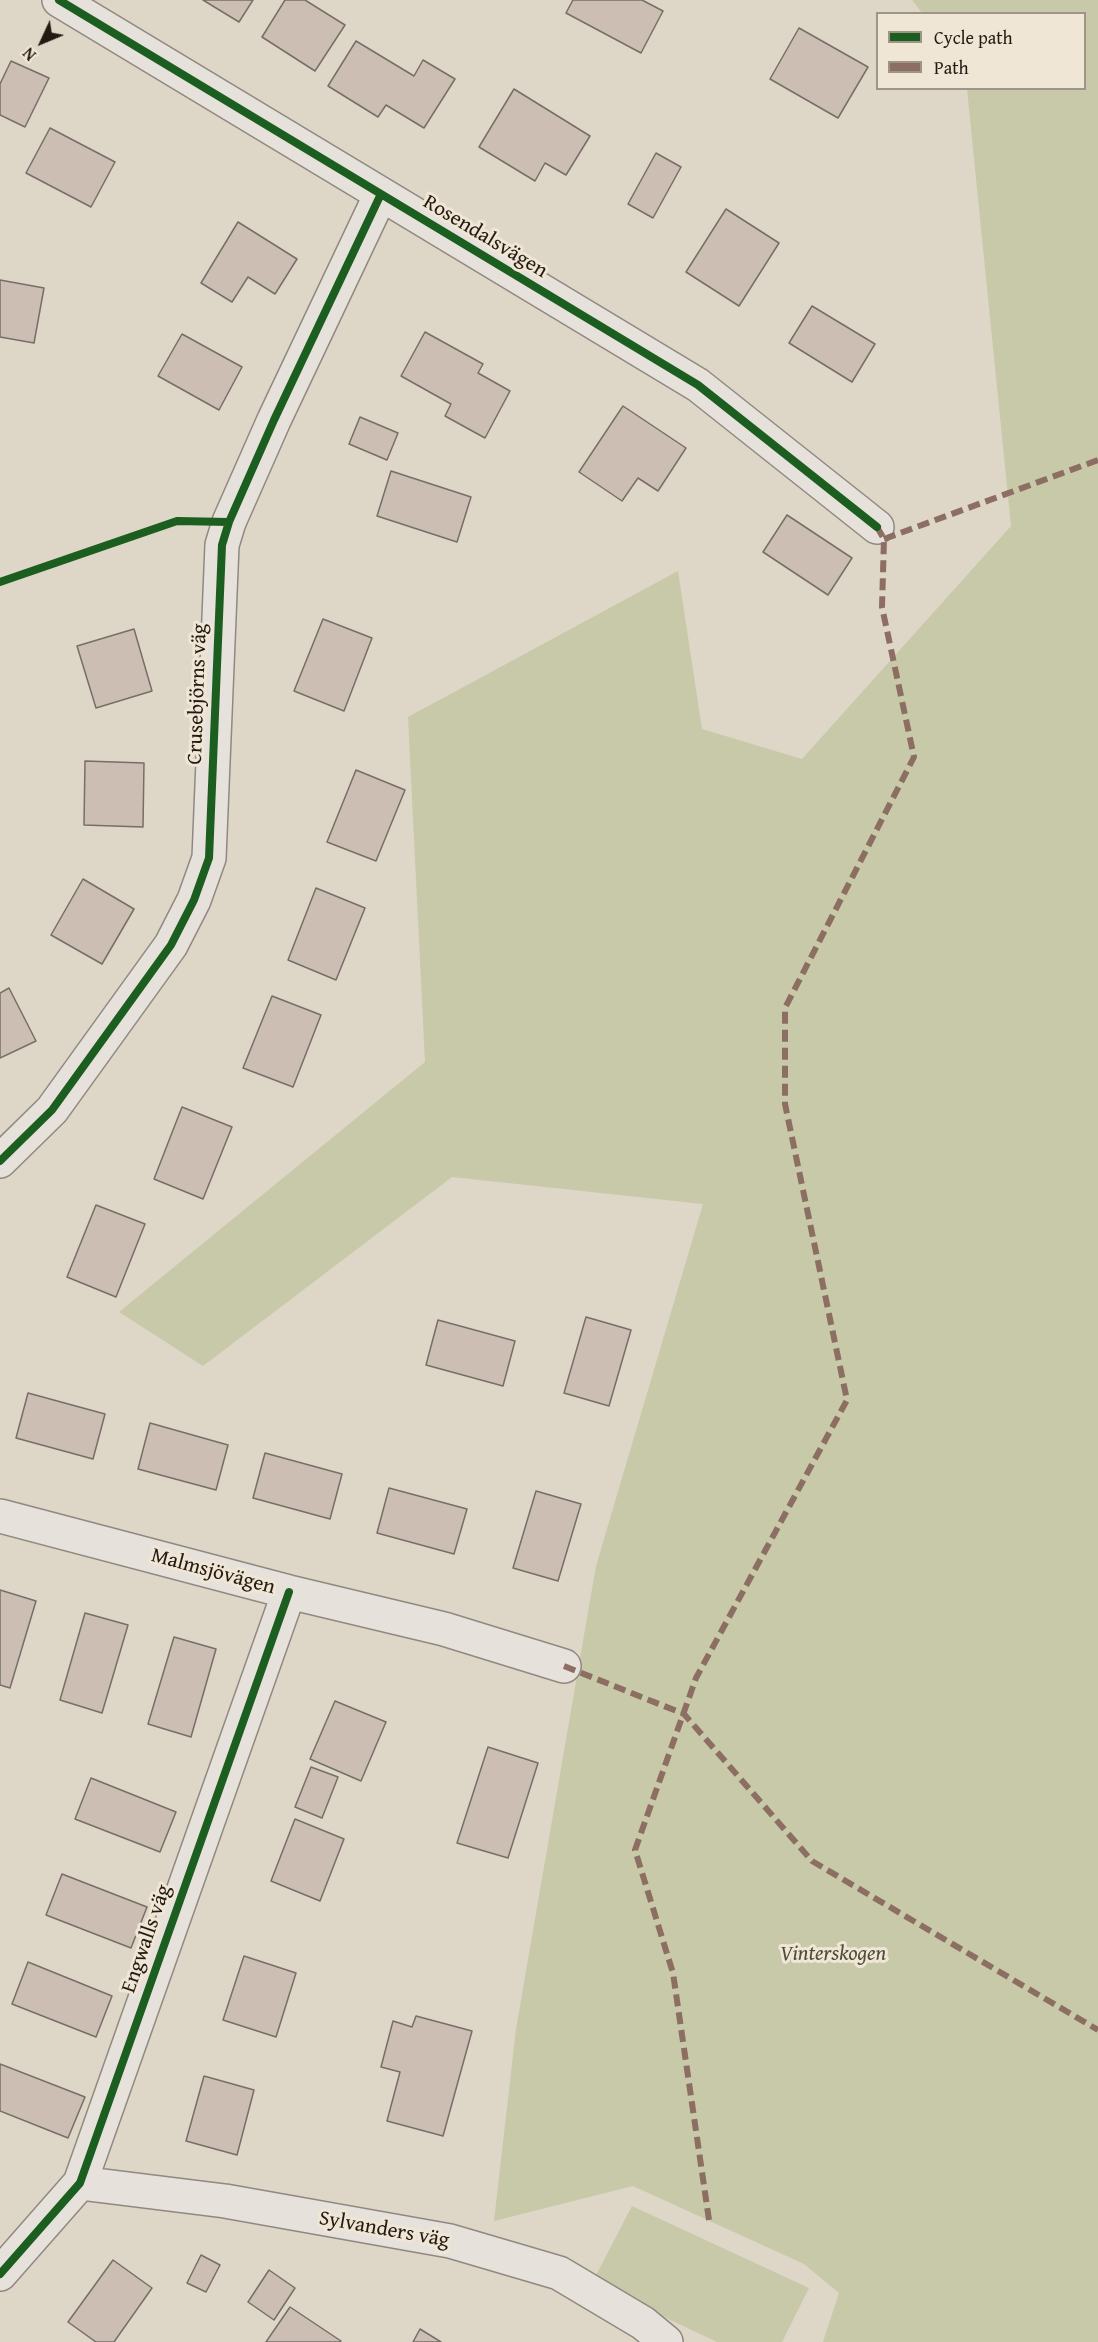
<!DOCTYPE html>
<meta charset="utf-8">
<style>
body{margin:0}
#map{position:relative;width:1098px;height:2342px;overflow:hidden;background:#ded6c7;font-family:"Gentium Book Plus",serif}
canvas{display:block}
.legend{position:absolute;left:876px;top:12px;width:210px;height:78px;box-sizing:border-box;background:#efe6d5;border:2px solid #9e9487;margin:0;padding:8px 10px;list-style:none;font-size:18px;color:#251a13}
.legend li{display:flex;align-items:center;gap:12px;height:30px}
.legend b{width:30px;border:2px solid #9e9487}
.north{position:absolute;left:12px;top:12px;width:60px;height:60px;-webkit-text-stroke:4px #efe6d5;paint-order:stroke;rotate:226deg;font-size:16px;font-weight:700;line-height:24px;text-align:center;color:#251a13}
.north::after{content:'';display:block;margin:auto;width:21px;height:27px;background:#251a13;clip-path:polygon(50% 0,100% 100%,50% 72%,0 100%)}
</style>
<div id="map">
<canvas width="1098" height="2342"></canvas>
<ul class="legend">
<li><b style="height:8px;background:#1b5e20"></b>Cycle path</li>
<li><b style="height:8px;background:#8d6e63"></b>Path</li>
</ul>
<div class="north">N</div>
</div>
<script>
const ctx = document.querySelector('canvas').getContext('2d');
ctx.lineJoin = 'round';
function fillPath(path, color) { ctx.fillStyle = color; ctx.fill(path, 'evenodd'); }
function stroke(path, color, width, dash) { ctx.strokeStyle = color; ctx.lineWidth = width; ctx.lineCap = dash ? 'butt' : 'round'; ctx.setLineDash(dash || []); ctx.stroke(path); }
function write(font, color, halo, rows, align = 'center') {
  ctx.font = font + ' "Gentium Book Plus",serif'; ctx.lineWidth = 6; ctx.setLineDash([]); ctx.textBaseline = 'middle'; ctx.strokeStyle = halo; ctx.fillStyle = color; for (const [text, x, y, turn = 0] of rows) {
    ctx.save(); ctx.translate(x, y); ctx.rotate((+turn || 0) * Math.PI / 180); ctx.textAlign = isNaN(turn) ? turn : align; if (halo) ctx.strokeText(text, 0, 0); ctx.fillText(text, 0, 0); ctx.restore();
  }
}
const green = new Path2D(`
 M 912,0 L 1098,0 L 1098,2342 L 823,2342 L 839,2293 L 804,2264 L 633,2186 L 494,2221 L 516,2029 L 596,1566 L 703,1204 L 452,1177 L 203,1366 L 119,1312 L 425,1062 L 408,717 L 678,571 L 702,729 L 802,759 L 1011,526 L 967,89 L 1084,88 L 1084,14 L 922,13 Z
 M 632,2206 L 809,2288 L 782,2342 L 717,2342 L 592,2283 Z`);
const building = new Path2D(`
 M 203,0 L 253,0 L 239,22 Z
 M 285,0 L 305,0 L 345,25 L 315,71 L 262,37 Z
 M 573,0 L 642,0 L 663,11 L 641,53 L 566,13 Z
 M 799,28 L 868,67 L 838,118 L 770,79 Z
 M 356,41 L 414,76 L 423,60 L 455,79 L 424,128 L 386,105 L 378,117 L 328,86 Z
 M 11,61 L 49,78 L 25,127 L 0,115 L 0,84 Z
 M 514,89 L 590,136 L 566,175 L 545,163 L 535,181 L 479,147 Z
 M 50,128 L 115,162 L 91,207 L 26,173 Z
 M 656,153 L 681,167 L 653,218 L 628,204 Z
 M 726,209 L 779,243 L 739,306 L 686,272 Z
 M 238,222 L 297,259 L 275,294 L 248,277 L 232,302 L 201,283 Z
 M 0,280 L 44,288 L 34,343 L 0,337 Z
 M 812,306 L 875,344 L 852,382 L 789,343 Z
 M 425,332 L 483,364 L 478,373 L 510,391 L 485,438 L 445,416 L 451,404 L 401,376 Z
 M 182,334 L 242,367 L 219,410 L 158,376 Z
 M 623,406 L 686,448 L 658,491 L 638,478 L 622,501 L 579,472 Z
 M 360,417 L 398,433 L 387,460 L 349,444 Z
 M 391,471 L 471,497 L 457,542 L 377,516 Z
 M 787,515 L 852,558 L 828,595 L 763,552 Z
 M 323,619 L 372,638 L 344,711 L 294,691 Z
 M 134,629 L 152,691 L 96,708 L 77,646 Z
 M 85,761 L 144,763 L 143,827 L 84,825 Z
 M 356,770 L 405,790 L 376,861 L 327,842 Z
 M 83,879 L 134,909 L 102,964 L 51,935 Z
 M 316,888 L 365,908 L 336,980 L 288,960 Z
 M 9,988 L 36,1041 L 0,1058 L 0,993 Z
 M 272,996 L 321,1015 L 293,1087 L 243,1068 Z
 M 182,1107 L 232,1127 L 203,1199 L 154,1179 Z
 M 96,1205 L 145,1224 L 116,1297 L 67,1277 Z
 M 586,1317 L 631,1330 L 609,1406 L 564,1393 Z
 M 438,1320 L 515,1341 L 503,1386 L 426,1365 Z
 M 28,1393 L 105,1414 L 93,1459 L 16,1438 Z
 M 150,1423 L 228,1445 L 216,1490 L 138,1469 Z
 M 265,1453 L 342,1474 L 330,1519 L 253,1498 Z
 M 389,1488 L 467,1509 L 454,1554 L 377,1533 Z
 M 536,1491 L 581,1504 L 558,1581 L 513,1568 Z
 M 0,1590 L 36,1601 L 10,1688 L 0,1685 Z
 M 85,1613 L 128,1625 L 102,1713 L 60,1700 Z
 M 174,1637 L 216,1649 L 191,1737 L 148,1724 Z
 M 335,1701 L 386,1722 L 361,1781 L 310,1759 Z
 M 488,1747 L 538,1763 L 508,1858 L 457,1843 Z
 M 311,1767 L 338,1777 L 322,1818 L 295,1807 Z
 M 91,1778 L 176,1812 L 160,1852 L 75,1819 Z
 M 295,1819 L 344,1839 L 320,1901 L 271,1881 Z
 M 62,1874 L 147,1907 L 131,1948 L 46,1915 Z
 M 244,1956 L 296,1973 L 276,2037 L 223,2020 Z
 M 28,1962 L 112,1996 L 96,2037 L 12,2004 Z
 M 416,2016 L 472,2031 L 443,2136 L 387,2121 L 400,2072 L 381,2067 L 393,2021 L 412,2027 Z
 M 0,2064 L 85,2097 L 68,2138 L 0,2111 Z
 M 204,2076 L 254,2090 L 237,2155 L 186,2141 Z
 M 201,2255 L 220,2265 L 206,2292 L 187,2283 Z
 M 113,2260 L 152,2288 L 114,2342 L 96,2342 L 68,2322 Z
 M 269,2270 L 295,2288 L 274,2320 L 248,2302 Z
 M 290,2307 L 341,2341 L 340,2342 L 266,2342 Z
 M 420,2329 L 441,2342 L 413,2342 Z`);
const minor = new Path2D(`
 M 59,0 L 698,385 L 877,527
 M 0,1161 L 52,1110 L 171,945 L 194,900 L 209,858 L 222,545 L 229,522 L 274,420 L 380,196
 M 0,1516 L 289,1592 L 444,1629 L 564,1666
 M 80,2183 L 225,2201 L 450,2241 L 559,2273 L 643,2323 L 666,2342
 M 0,2274 L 80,2183 L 289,1592`);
const quiet = new Path2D(`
 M 884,539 L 1098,460
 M 564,1666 L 684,1714 L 812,1861 L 1098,2030
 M 709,2220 L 673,1973 L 635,1850 L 696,1678 L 847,1400 L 785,1104 L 785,1008 L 914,757 L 882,607 L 884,539 L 877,527`);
const cycleway = new Path2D(`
 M 59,0 L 698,385 L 877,527
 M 0,582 L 177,521 L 229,522
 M 0,1161 L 52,1110 L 171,945 L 194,900 L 209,858 L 222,545 L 229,522 L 274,420 L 380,196
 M 0,2274 L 80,2183 L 289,1592`);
const streetNames = [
 ["Rosendalsvägen",485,237,31],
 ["Crusebjörns väg",198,694,-88],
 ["Malmsjövägen",213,1572,15],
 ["Engwalls väg",147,1939,-71],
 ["Sylvanders väg",384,2230,10]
];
const parkNames = [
 ["Vinterskogen",833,1955]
];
fillPath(green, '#c7c9a9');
fillPath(building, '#ccbeb2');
stroke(building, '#756f67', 1.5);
stroke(minor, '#8f8980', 36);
stroke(minor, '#e6e1da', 33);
stroke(quiet, '#8d6e63', 6, [12, 6]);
stroke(cycleway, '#1b5e20', 8);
write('21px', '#251a13', '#efe6d5', streetNames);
write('italic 21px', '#504c39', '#efe6d5', parkNames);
</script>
